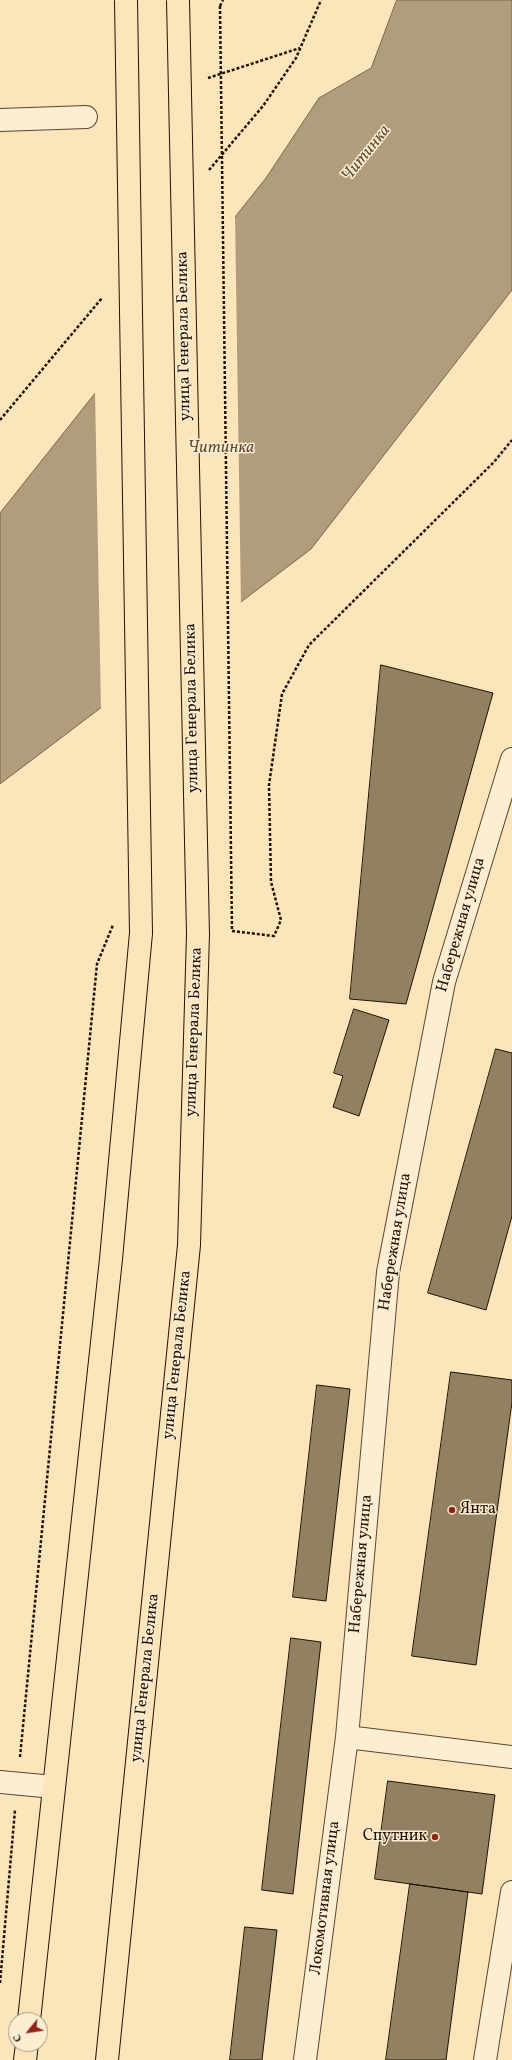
<!DOCTYPE html>
<meta charset="utf-8">
<style>
body{margin:0}
#map{position:relative;width:512px;height:2060px;overflow:hidden;background:#fce4bb;font-family:Vollkorn,serif}
canvas{display:block}
.north{position:absolute;left:8px;top:2012px;width:40px;height:40px;box-sizing:border-box;background:#fdedd3;border:1px solid #a5967f;border-radius:50%;rotate:240deg;font-size:11px;font-weight:700;line-height:16px;text-align:center;color:#201302}
.north::after{content:'';display:block;margin:auto;width:14px;height:18px;background:#8f2418;clip-path:polygon(50% 0,100% 100%,50% 72%,0 100%)}
</style>
<div id="map">
<canvas width="512" height="2060"></canvas>
<div class="north">С</div>
</div>
<script>
const ctx = document.querySelector('canvas').getContext('2d');
ctx.lineJoin = 'round';
function fillPath(path, color) { ctx.fillStyle = color; ctx.fill(path, 'evenodd'); }
function stroke(path, color, width, dash) { ctx.strokeStyle = color; ctx.lineWidth = width; ctx.lineCap = dash ? 'butt' : 'round'; ctx.setLineDash(dash || []); ctx.stroke(path); }
function write(font, color, halo, rows, align = 'center') {
  ctx.font = font + ' Vollkorn,serif'; ctx.lineWidth = 3; ctx.setLineDash([]); ctx.textBaseline = 'middle'; ctx.strokeStyle = halo; ctx.fillStyle = color; for (const [text, x, y, turn = 0] of rows) {
    ctx.save(); ctx.translate(x, y); ctx.rotate((+turn || 0) * Math.PI / 180); ctx.textAlign = isNaN(turn) ? turn : align; if (halo) ctx.strokeText(text, 0, 0); ctx.fillText(text, 0, 0); ctx.restore();
  }
}
const water = new Path2D(`
 M 397,0 L 512,0 L 512,290 L 311,549 L 0,784 L 0,513 L 266,178 L 319,98 L 371,68 Z`);
const pier = new Path2D(`
 M 235,215 L 241,605 L 101,711 L 95,391 Z`);
const building = new Path2D(`
 M 381,665 L 493,693 L 406,1004 L 350,999 Z
 M 354,1009 L 389,1020 L 359,1116 L 333,1107 L 343,1076 L 334,1073 Z
 M 496,1049 L 512,1053 L 512,1216 L 486,1310 L 428,1293 Z
 M 451,1372 L 512,1380 L 512,1402 L 476,1665 L 412,1656 Z
 M 317,1385 L 350,1389 L 326,1601 L 293,1597 Z
 M 291,1638 L 321,1642 L 293,1894 L 262,1890 Z
 M 388,1781 L 495,1795 L 482,1894 L 375,1879 Z
 M 410,1884 L 468,1892 L 446,2060 L 386,2060 Z
 M 245,1927 L 277,1930 L 262,2060 L 230,2060 Z`);
const path = new Path2D(`
 M 220,6 L 223,0
 M 208,78 L 300,48
 M 209,170 L 263,106 L 296,58 L 321,0
 M 0,420 L 102,298
 M 232,931 L 274,936 L 281,920 L 271,882 L 269,785 L 282,694 L 309,645 L 494,462 L 512,440
 M 20,1757 L 97,964 L 113,925
 M 0,1983 L 15,1810`);
const minor = new Path2D(`
 M 0,120 L 86,117
 M 347,1737 L 512,1757
 M 0,1782 L 54,1787
 M 305,2060 L 347,1737 L 388,1272 L 444,982 L 512,759
 M 485,2060 L 512,1892`);
const major = new Path2D(`
 M 29,2020 L 111,1259 L 141,933
 M 25,2060 L 27,2044
 M 107,2060 L 189,1245 L 198,934`);
const pathBridge = new Path2D(`
 M 220,6 L 232,931`);
const majorBridge = new Path2D(`
 M 126,0 L 141,933
 M 178,0 L 198,934`);
const markers = [
 [452,1510,4,"#8f2418"],
 [435,1837,4,"#8f2418"]
];
const streetNames = [
 ["улица Генерала Белика",185,336,-91],
 ["улица Генерала Белика",193,708,-91],
 ["Набережная улица",462,925,-74],
 ["улица Генерала Белика",195,1032,-88],
 ["Набережная улица",396,1242,-81],
 ["улица Генерала Белика",178,1355,-84],
 ["Набережная улица",362,1564,-85],
 ["улица Генерала Белика",146,1678,-84],
 ["Локомотивная улица",326,1898,-83]
];
const poiNames = [
 ["Янта",460,1510],
 ["Спутник",427,1837,"right"]
];
const waterNames = [
 ["Читинка",367,154,-51],
 ["Читинка",221,449]
];
fillPath(water, '#b19d7c');
stroke(water, '#77664b', 1);
fillPath(pier, '#fce4bb');
fillPath(building, '#928062');
stroke(building, '#201302', 1);
stroke(minor, '#574730', 24);
stroke(major, '#201302', 24);
stroke(path, '#201302', 2.5, [3, 2]);
stroke(minor, '#fdedd3', 22);
stroke(major, '#fce4bb', 22);
stroke(majorBridge, '#201302', 24, []);
stroke(pathBridge, '#201302', 2.5, [3, 2]);
stroke(majorBridge, '#fce4bb', 22);
for (const [x, y, r, color] of markers) { const dot = new Path2D(); dot.arc(x, y, r, 0, 2 * Math.PI); ctx.fillStyle = color; ctx.fill(dot); stroke(dot, '#fdedd3', 1.5); }
write('16px', '#201302', '#fdedd3', streetNames);
write('16px', '#201302', '#fdedd3', poiNames, 'left');
write('italic 17px', '#615139', '#fdedd3', waterNames);
</script>
